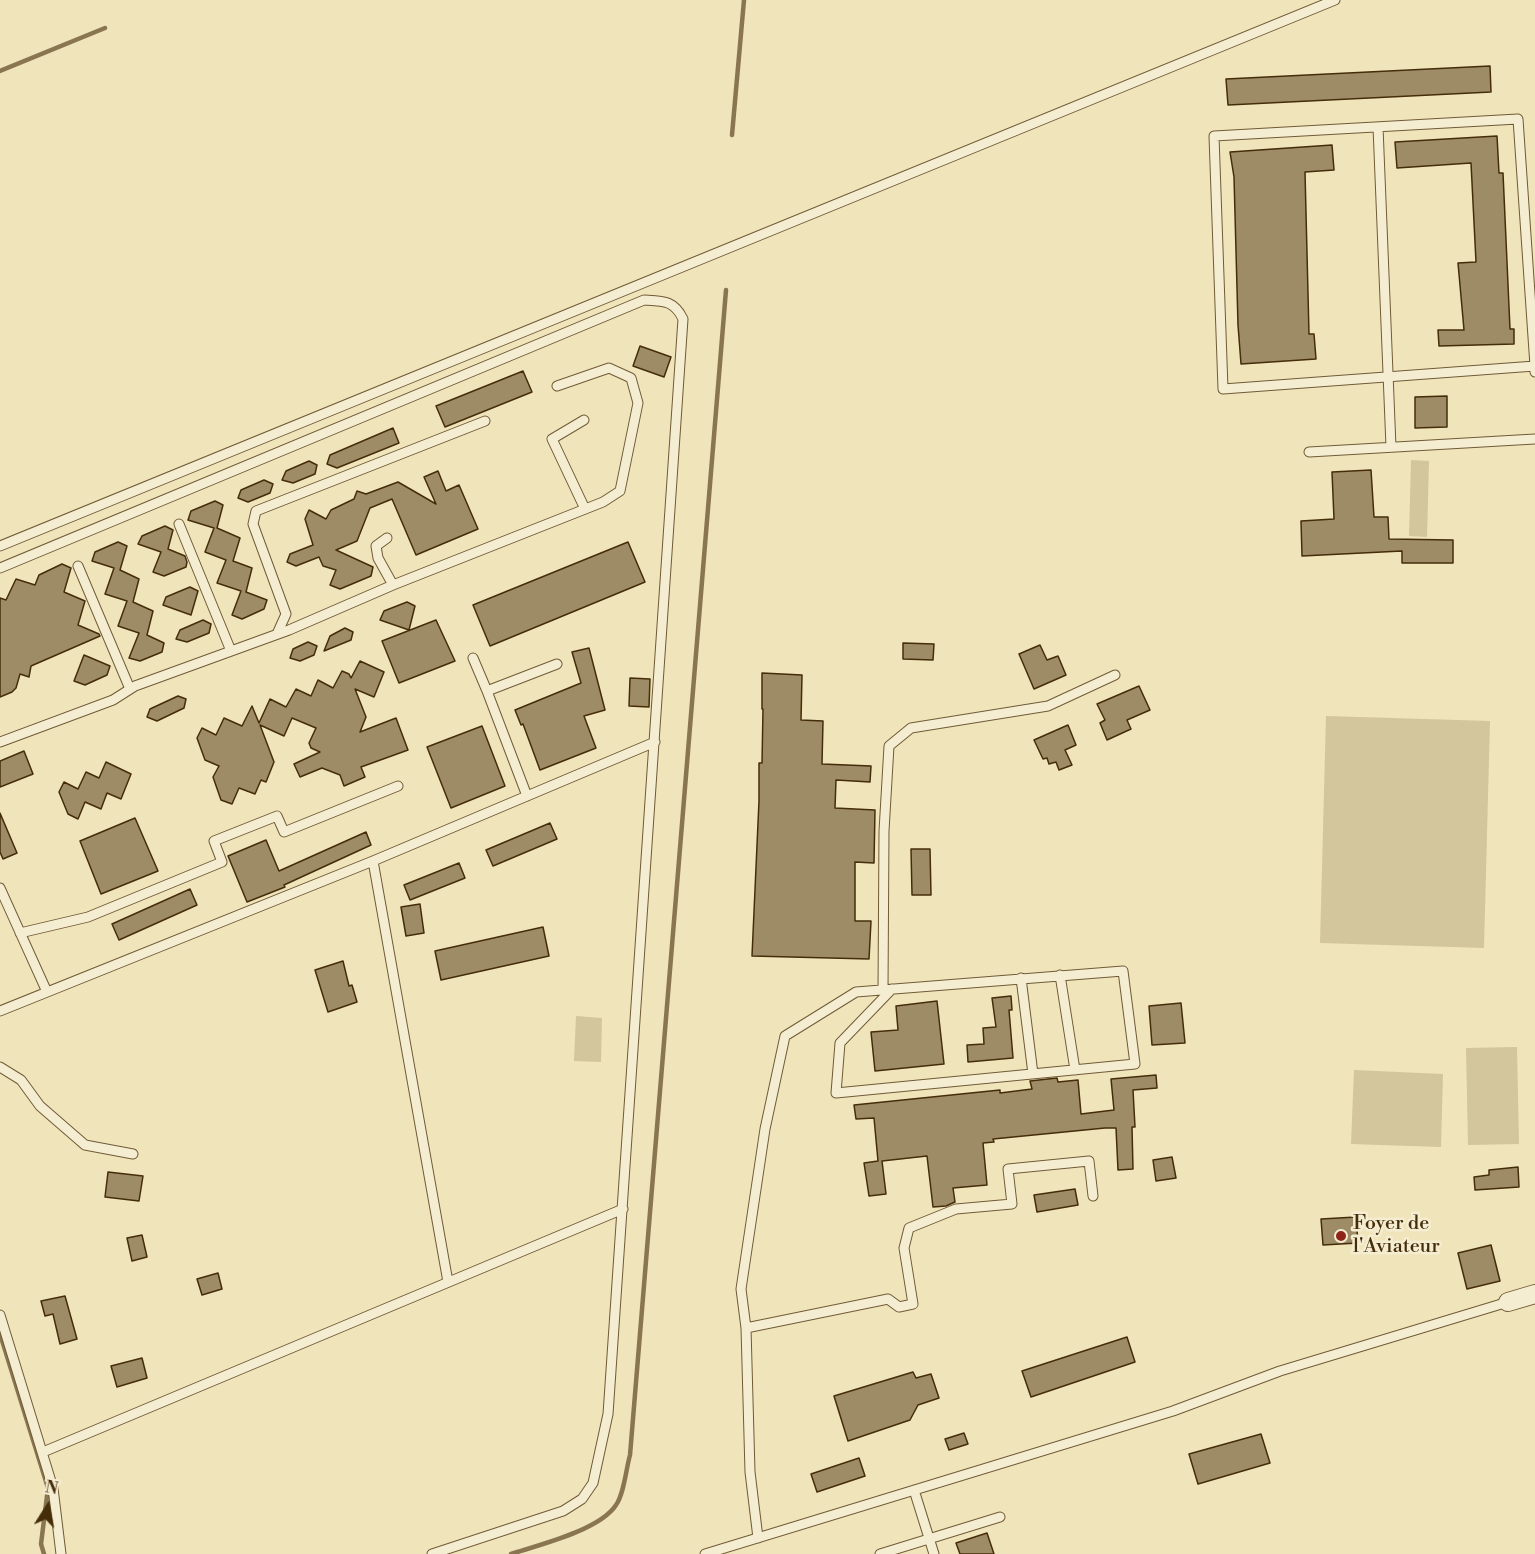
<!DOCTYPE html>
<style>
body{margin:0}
#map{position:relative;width:1535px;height:1554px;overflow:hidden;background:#f0e4ba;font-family:"Libre Bodoni",serif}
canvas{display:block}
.north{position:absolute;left:18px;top:1476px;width:60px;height:60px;-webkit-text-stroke:4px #f5edd2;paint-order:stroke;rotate:11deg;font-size:16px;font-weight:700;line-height:24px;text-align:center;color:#452d0a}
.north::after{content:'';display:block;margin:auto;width:21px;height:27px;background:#452d0a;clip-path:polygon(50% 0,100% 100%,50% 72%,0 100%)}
</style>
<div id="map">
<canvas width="1535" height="1554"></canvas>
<div class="north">N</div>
</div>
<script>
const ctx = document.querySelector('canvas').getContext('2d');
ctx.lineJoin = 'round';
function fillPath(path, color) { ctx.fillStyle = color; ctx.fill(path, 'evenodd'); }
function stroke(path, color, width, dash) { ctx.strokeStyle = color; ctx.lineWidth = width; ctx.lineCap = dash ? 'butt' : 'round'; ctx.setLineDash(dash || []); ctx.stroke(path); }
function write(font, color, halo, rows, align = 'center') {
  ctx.font = font + ' "Libre Bodoni",serif'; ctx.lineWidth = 5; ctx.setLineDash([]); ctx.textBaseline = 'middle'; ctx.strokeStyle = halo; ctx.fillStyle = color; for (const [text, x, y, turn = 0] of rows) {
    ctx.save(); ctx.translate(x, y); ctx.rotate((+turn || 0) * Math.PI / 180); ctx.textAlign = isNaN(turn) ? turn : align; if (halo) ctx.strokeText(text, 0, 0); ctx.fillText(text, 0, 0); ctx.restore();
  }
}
const green = new Path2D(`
 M 1411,460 L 1429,461 L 1427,537 L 1409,536 Z
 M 1326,716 L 1490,721 L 1484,948 L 1320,943 Z
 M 576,1016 L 602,1018 L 601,1062 L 574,1061 Z
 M 1517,1047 L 1519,1144 L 1468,1145 L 1466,1048 Z
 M 1354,1070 L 1443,1074 L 1441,1147 L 1351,1144 Z`);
const stream = new Path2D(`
 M 0,71 L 105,28
 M 732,135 L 744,0
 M 0,1334 L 48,1488 L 41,1544 L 44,1554
 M 511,1554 C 539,1545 600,1530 616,1505 C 624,1494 626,1469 630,1455 L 726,290`);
const building = new Path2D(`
 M 1490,66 L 1491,92 L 1228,105 L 1226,79 Z
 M 1497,136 L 1499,173 L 1503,173 L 1510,329 L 1514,329 L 1514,344 L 1439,346 L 1438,330 L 1464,330 L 1458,263 L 1476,262 L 1471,163 L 1397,168 L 1395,142 Z
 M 1332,145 L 1334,170 L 1305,172 L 1309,334 L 1314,334 L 1316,359 L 1241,364 L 1238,325 L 1234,177 L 1230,152 Z
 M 640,346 L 671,357 L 664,377 L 633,366 Z
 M 523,371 L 532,392 L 445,427 L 436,406 Z
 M 1447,396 L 1447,427 L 1415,428 L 1415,397 Z
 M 393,428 L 399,443 L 337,468 L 327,464 L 330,455 Z
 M 309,461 L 317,465 L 315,474 L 293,483 L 282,480 L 286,471 Z
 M 1371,470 L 1374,517 L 1388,517 L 1389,539 L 1453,540 L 1453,563 L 1402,563 L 1402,551 L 1302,556 L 1301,521 L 1334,519 L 1332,472 Z
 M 438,471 L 446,491 L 459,485 L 478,529 L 416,555 L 392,499 L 370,508 L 357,541 L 336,550 L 373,567 L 371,576 L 340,589 L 330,585 L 336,570 L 323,566 L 319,557 L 296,566 L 287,562 L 290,554 L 313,545 L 305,519 L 309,510 L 326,519 L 331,510 L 354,499 L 357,491 L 366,494 L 398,482 L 436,504 L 424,477 Z
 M 264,480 L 273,484 L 270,493 L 248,502 L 238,498 L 241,490 Z
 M 215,501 L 223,505 L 217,528 L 240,538 L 233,561 L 252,568 L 246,592 L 267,600 L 264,609 L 242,619 L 232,615 L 241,591 L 217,583 L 226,560 L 205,552 L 214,528 L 188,520 L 191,511 Z
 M 165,526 L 173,530 L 168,549 L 185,556 L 187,562 L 186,567 L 164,576 L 153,572 L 161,552 L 138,544 L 142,536 Z
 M 118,542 L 127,546 L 120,570 L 139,579 L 133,602 L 153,611 L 147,635 L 164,643 L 162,652 L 140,661 L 129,658 L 139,633 L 118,626 L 127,601 L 105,594 L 114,568 L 92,561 L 95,552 Z
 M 628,542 L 645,582 L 490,646 L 473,605 Z
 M 62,564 L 71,568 L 64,592 L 85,601 L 78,625 L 99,634 L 100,636 L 31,666 L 29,677 L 20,674 L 16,688 L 12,692 L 0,697 L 0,598 L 6,600 L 16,579 L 35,585 L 39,575 Z
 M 190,587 L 198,591 L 191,615 L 163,605 L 166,597 Z
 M 407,602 L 415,606 L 409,630 L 380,620 L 384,611 Z
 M 203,620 L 211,624 L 209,633 L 187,642 L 176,639 L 180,630 Z
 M 436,620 L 455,661 L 399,683 L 382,641 Z
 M 345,628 L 353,632 L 351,640 L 324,651 L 330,636 Z
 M 308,642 L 317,646 L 314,655 L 300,661 L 290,658 L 293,649 Z
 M 903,643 L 934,644 L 933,660 L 903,659 Z
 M 1040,645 L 1047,660 L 1058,656 L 1066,675 L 1034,689 L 1019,654 Z
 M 589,648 L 605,710 L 584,716 L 596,748 L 540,770 L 523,724 L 521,725 L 515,710 L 581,683 L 572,652 Z
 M 84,655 L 110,666 L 107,675 L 85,685 L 74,681 Z
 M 360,661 L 384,672 L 374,697 L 355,689 L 366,717 L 360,732 L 396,718 L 408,750 L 361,767 L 365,777 L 344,786 L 340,775 L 322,768 L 300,777 L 294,764 L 320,752 L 311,748 L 309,743 L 316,728 L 292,718 L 284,736 L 260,725 L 274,762 L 266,782 L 261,780 L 255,794 L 239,788 L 232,804 L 221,800 L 213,777 L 219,766 L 205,760 L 197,738 L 202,728 L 216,735 L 224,718 L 242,726 L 252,706 L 259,723 L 270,699 L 286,707 L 296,689 L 311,696 L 318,680 L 333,688 L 342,671 L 349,674 L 351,678 Z
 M 762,673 L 802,675 L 801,720 L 823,721 L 822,764 L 871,766 L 870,782 L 836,780 L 835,808 L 875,810 L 874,863 L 855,862 L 855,921 L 871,921 L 869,959 L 752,956 L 759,801 L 759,763 L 762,763 L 763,709 L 762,709 Z
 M 630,678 L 650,679 L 649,707 L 629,706 Z
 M 1139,686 L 1150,710 L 1127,720 L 1131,729 L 1107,740 L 1100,723 L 1105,720 L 1097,704 Z
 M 178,696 L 186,699 L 184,708 L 157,721 L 147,717 L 150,709 Z
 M 1068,725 L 1076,745 L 1065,750 L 1072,765 L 1059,770 L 1056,762 L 1049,764 L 1047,758 L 1043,759 L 1034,740 Z
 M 482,726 L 505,786 L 451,808 L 427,747 Z
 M 24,751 L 33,774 L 0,787 L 0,761 Z
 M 106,762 L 131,774 L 121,799 L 107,793 L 101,809 L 85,802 L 78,819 L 68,814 L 59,792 L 64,782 L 78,789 L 86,772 L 99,778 Z
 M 0,813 L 17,853 L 3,859 L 0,852 Z
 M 135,818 L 158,871 L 101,894 L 80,841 Z
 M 550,823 L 557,839 L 493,866 L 486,850 Z
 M 366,832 L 371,845 L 284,885 L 285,887 L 247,902 L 228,856 L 266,840 L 279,871 Z
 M 911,849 L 930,849 L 931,895 L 912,895 Z
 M 459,863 L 465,878 L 410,900 L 404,885 Z
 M 190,889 L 197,905 L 119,940 L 112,924 Z
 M 420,904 L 424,933 L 406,936 L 401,907 Z
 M 543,927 L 549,956 L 441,980 L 435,951 Z
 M 343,961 L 349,986 L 352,985 L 357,1002 L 328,1012 L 315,970 Z
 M 1011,996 L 1012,1010 L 1009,1010 L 1013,1058 L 968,1062 L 967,1045 L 984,1044 L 983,1028 L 996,1027 L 992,998 Z
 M 937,1001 L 944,1064 L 875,1071 L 871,1032 L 898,1030 L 896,1006 Z
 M 1181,1003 L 1185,1043 L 1152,1045 L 1149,1006 Z
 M 1156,1075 L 1157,1088 L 1133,1090 L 1135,1127 L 1132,1127 L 1133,1169 L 1118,1170 L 1116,1128 L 1105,1128 L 993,1139 L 994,1142 L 983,1143 L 987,1185 L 953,1188 L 955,1202 L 946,1206 L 933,1207 L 927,1156 L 882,1161 L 886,1194 L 869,1196 L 864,1163 L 878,1161 L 874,1118 L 856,1119 L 854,1105 L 1000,1090 L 1000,1093 L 1032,1089 L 1030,1081 L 1057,1078 L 1058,1082 L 1078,1080 L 1081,1114 L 1114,1110 L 1111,1079 Z
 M 1172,1157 L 1176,1178 L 1156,1181 L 1153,1160 Z
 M 1518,1167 L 1519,1187 L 1475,1190 L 1474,1177 L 1489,1175 L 1489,1170 Z
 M 108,1172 L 143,1176 L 139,1201 L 105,1197 Z
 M 1075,1189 L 1078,1205 L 1037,1212 L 1034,1195 Z
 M 1356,1217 L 1358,1243 L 1323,1245 L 1321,1219 Z
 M 142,1235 L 147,1257 L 132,1261 L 127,1238 Z
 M 1491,1245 L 1500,1281 L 1467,1289 L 1458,1253 Z
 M 218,1273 L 222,1289 L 202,1295 L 197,1279 Z
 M 65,1296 L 77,1339 L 60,1344 L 53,1314 L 45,1316 L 41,1301 Z
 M 1127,1337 L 1135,1362 L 1031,1397 L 1022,1371 Z
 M 142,1358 L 147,1378 L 117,1387 L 111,1366 Z
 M 913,1372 L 916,1378 L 931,1374 L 939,1398 L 918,1405 L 910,1420 L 848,1441 L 834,1396 Z
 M 964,1433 L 968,1444 L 949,1450 L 945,1439 Z
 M 1261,1434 L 1270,1463 L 1198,1484 L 1189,1454 Z
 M 859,1458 L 865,1476 L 817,1492 L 811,1474 Z
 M 987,1533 L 994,1554 L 960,1554 L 956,1543 Z`);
const lane = new Path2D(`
 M 1378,127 L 1391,447
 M 1535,366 L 1223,389 L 1214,136 L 1518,119 L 1535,366 L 1535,372
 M 584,420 L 552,439 L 585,509
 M 1309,452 L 1535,439
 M 179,524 L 231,651
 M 387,538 L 376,546 L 378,558 L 393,585
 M 0,546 L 1335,0
 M 78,566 L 130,689
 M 0,568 L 644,300 C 663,301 674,300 683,319 L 608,1414 L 593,1483 L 582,1499 L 563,1511 L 432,1554
 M 277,634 L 286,614 L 253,524 L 256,511 L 485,421
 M 473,658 L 487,691
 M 0,742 L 113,700 L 135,686 L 289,630 L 393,585 L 603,502 L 620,491 L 638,403 L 631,378 L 609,368 L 557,386
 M 527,796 L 487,691 L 557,664
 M 373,861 L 448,1282
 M 0,888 L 47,992
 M 20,933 L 88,917 L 222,862 L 214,841 L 277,816 L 284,832 L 398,786
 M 1060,975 L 1075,1070
 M 1021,978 L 1033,1074
 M 883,990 L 884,831 L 889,746 L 911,728 L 1048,706 L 1115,675
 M 0,1011 L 373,861 L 655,742
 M 0,1067 L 21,1080 L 40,1106 L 85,1145 L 133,1154
 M 0,1315 L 53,1488 L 61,1554
 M 746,1328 L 741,1289 L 765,1129 L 785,1036 L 856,992 L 1123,971 L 1135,1064 L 836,1093 L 840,1043 L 892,989
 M 43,1452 L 623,1209
 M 914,1490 L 934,1554
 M 758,1538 L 750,1472 L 746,1328 L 888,1299 L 899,1307 L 913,1304 L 904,1248 L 909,1228 L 956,1209 L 1012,1204 L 1008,1169 L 1089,1161 L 1093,1196
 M 705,1554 L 1173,1411 L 1280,1371 L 1508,1302
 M 880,1554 L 1000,1517`);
const street = new Path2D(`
 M 1508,1302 L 1535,1294`);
const markers = [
 [1341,1236,6,"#8f2418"]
];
const poiNames = [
 ["Foyer de",1353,1224],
 ["l'Aviateur",1353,1247]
];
fillPath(green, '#d3c59c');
stroke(stream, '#897650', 4.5);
fillPath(building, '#9e8c66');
stroke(building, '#452d0a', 1.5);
stroke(lane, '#705b36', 11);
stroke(street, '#705b36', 20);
stroke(lane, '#f5edd2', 9);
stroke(street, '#f5edd2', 18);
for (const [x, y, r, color] of markers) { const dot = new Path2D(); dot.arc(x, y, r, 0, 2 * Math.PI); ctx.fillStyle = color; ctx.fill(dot); stroke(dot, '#f5edd2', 2); }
write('20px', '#452d0a', '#f5edd2', poiNames, 'left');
</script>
